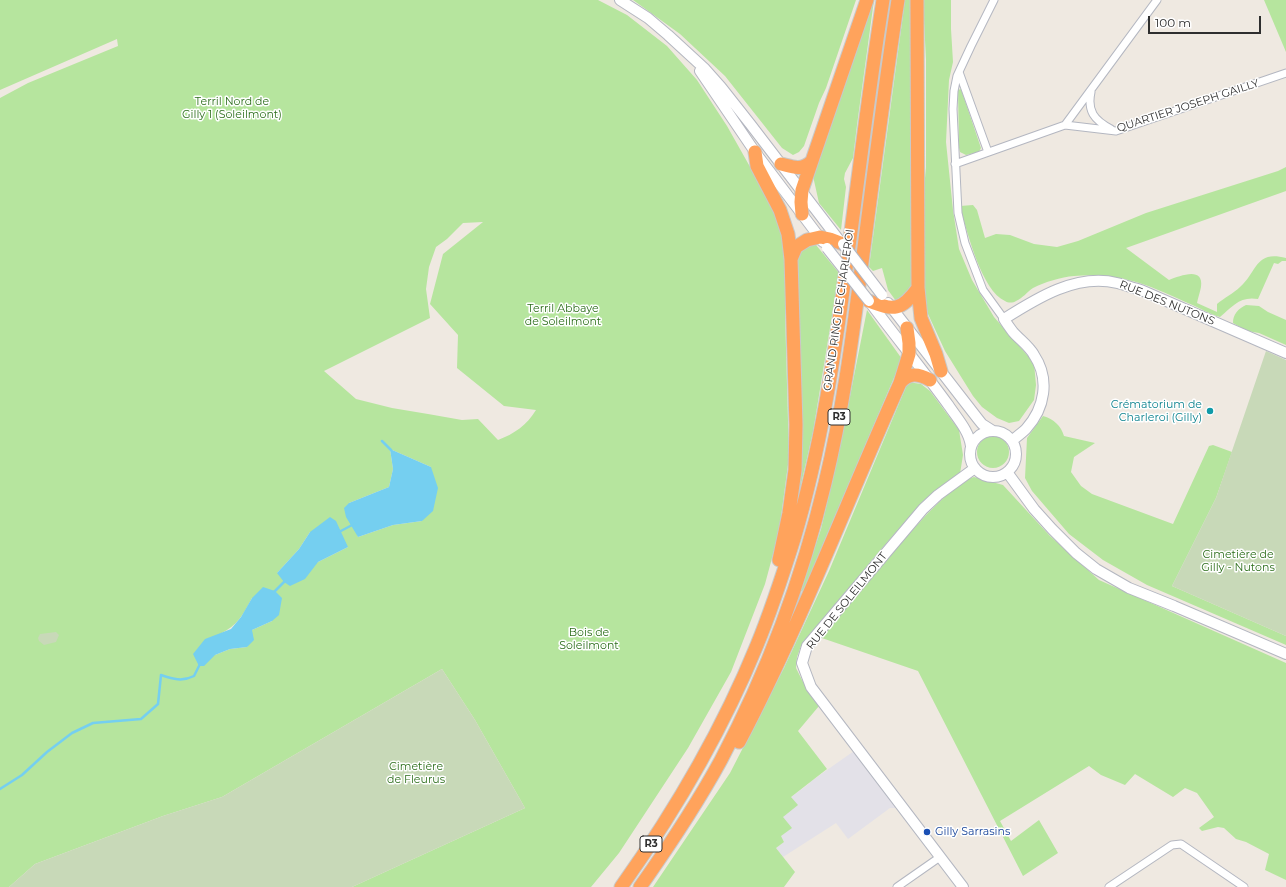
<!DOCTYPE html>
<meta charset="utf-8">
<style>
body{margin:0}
#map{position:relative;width:1286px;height:887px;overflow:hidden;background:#efe9e1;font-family:Montserrat,sans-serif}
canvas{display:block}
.scale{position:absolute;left:1148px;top:16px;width:113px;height:18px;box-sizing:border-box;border:2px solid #2e2e2e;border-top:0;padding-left:5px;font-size:12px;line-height:14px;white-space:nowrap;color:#2e2e2e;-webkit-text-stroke:3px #fff;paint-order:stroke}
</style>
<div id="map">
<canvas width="1286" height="887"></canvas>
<div class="scale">100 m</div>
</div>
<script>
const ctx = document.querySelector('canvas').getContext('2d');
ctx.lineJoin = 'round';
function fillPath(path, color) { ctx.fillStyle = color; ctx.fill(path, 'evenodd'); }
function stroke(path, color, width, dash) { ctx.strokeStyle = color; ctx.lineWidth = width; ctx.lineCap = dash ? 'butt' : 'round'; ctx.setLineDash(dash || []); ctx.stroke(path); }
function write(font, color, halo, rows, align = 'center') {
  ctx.font = font + ' Montserrat,sans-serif'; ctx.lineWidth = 3; ctx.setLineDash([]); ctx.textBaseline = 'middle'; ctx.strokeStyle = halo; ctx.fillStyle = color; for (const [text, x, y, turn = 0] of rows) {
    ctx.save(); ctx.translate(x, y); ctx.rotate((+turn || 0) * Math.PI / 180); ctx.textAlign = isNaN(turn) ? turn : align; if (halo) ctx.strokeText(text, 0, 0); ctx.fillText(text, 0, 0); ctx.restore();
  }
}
const industrial = new Path2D(`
 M 854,751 L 896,808 L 890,808 L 848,839 L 836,823 L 783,857 L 776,848 L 784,842 L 780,836 L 783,817 L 791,797 L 810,783 L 810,782 Z`);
const green = new Path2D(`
 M 0,0 L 598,0 L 627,15 L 667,46 L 697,80 L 727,126 L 771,204 L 782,235 L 785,272 L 785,312 L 789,457 L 779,532 L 765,584 L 731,672 L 688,748 L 619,853 L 591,887 L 352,887 L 525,808 L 475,720 L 442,669 L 222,797 L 163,816 L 35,864 L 9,887 L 0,887 L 0,98 L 28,83 L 118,46 L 117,39 L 0,90 ZM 483,222 L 443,254 L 430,304 L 458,335 L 457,368 L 504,406 L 536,410 C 527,425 514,434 498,440 L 478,419 L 462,420 L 428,414 L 392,408 L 356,399 L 324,371 L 430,318 L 426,289 L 429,267 L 436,247 L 447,239 L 463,223 ZM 390,449 L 431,467 L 422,521 L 393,525 L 358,537 L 349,503 L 389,487 L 393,469 ZM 310,532 L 348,547 L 318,562 L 277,573 L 299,549 ZM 252,598 L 272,621 L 252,630 L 247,647 L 230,649 L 215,655 L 220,634 C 238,625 243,615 252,598 Z
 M 633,0 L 856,0 L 826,88 L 819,103 L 804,146 L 799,152 L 793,155 L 782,148 L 725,76 L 680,34 Z
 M 871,0 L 874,0 L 857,125 L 853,158 L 845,173 L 844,179 L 846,187 L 841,230 L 819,203 L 813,176 Z
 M 905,0 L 912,0 L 912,285 L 906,295 L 896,301 L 888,290 L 882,268 L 873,271 L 869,267 Z
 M 923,0 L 951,0 L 951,29 L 953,62 L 949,80 L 946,142 L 953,210 L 959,249 L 972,280 L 994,317 L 1034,363 L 1036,385 L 1034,400 L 1019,421 L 1009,423 L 997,418 L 982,407 L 973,396 L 945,351 L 928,314 L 925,302 L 924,274 L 923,201 L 926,167 L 926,60 Z
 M 1264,0 L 1286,0 L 1286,52 Z
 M 961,89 L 981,148 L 979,152 L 966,155 L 960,152 L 959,148 L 958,90 Z
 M 1286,167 L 1286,191 L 1126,248 L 1169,280 C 1180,276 1204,266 1201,287 C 1200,292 1198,298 1197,303 L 1217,312 L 1217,304 C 1224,298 1234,293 1240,287 C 1258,271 1255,250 1286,258 L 1286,261 L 1282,261 L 1278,264 L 1274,263 L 1258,299 C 1240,296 1233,306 1220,317 C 1209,314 1200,308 1190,304 C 1149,285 1119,272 1074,276 C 1061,277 1045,282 1033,288 C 1027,292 1023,298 1016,301 C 1013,303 1008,303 1005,301 C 982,291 968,234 961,211 L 960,206 L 973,205 L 977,210 L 985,238 L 996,234 L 1010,235 L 1034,244 L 1057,247 L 1078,241 L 1146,213 L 1278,171 Z
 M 808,244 L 816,245 L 839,273 L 813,432 L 797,502 L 796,256 Z
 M 1246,305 L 1259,306 L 1268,312 L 1286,320 L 1286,345 L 1259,333 L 1247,331 L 1233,323 C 1233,314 1238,309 1246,305 Z
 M 867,310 L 902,359 L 823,544 L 807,588 L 800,592 L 821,529 L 840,447 Z
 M 908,382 L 921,384 L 930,391 L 959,430 L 963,455 L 959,480 L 923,501 L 871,561 L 823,622 L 801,646 L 797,657 L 796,668 L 802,680 L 819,706 L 798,731 L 827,769 L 791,797 L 798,805 L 783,817 L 792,828 L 781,836 L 784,842 L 776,848 L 795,872 L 784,887 L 653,887 L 730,773 L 784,668 L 829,571 Z
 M 1043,416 C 1054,419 1061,426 1064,436 L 1095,443 L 1074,457 L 1071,472 L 1081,486 L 1092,494 L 1173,524 L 1209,446 L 1213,445 L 1232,452 L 1216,498 L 1172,586 L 1286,636 L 1286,645 L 1147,585 L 1103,560 L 1069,534 L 1032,491 L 1025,478 L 1027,438 Z
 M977 452a16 16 0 1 1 32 0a16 16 0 1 1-32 0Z
 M 974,477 L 1003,485 L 1050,536 L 1099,580 L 1286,663 L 1286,880 L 1265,870 L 1269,854 L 1246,842 L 1236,839 L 1224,828 L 1218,827 L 1202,831 L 1199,828 L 1214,817 L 1197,793 L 1185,788 L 1173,797 L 1135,774 L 1125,785 L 1101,775 L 1089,766 L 1000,821 L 1011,841 L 1039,820 L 1058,853 L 1023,876 L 918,671 L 816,636 L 928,513 L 961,481 Z`);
const cemetery = new Path2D(`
 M 1266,351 L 1286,360 L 1286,636 L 1172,586 L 1216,498 Z
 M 56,632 L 59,635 L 56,642 L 44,645 L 39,641 L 38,638 L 40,634 Z
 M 442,669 L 475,720 L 525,808 L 352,887 L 9,887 L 35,864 L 163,816 L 222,797 Z`);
const water = new Path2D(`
 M 390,449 L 431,467 L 438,488 L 433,511 L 422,521 L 393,525 L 358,537 L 346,517 L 344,508 L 349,503 L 389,487 L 393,469 Z
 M 330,517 L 336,521 L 348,547 L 318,562 L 305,579 L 290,586 L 284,582 L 277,573 L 299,549 L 310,532 Z
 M 263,587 L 275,591 L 282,598 L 279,615 L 272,621 L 252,630 L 254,640 L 247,647 L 230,649 L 215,655 L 204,666 L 199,666 L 193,654 L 205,639 L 231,629 L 241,617 L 252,598 Z`);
const stream = new Path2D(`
 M 382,441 L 391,450
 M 339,532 L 354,524
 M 273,593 L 285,581
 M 0,789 L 22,775 L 47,752 L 72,733 L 93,723 L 141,719 L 158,704 L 161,675 C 173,679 182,682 194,676 L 200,664`);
const street = new Path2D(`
 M 994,0 L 971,46 L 957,76 L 954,91 L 953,109 L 958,213 L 965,243 L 983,290 L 1004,319
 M 959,72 L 988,152
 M 1091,92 C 1087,111 1094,120 1111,129
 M 1065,125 L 1157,0
 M 955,164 L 1065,125 L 1116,131 L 1286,73
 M 897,887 L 940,857
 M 1109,887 L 1172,845 L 1181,844 L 1244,887`);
const secondary = new Path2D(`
 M 620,0 L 648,18 L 668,35 L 705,69 L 721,87 L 751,125 L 842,244
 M 700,71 L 755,152 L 823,242
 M 869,301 C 895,336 923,370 949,406 C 957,418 969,431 971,446
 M 888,303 L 978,419 L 982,424 L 993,431
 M970 454a23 23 0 1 1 46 0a23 23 0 1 1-46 0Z
 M 1012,441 C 1016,437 1022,433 1026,429 C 1045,408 1050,379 1034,355 C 1029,346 1020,340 1013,332 C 1010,328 1007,324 1004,319 C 1037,298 1077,273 1117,283 C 1125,285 1133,288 1141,290 L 1286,353
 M 1007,472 L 1034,509 L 1052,529 L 1076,553 L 1096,569 L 1129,588 L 1174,606 L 1286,654
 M 963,887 L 811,687 L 802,663 L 807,646 L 923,509 L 938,495 L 975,468`);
const highway = new Path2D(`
 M 917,0 L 918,288 L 921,318 L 936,354 L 941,371
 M 755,152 L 757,166 L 780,210 L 788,234 L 791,259 L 796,425 L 795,470 L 789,513 L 779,560
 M 781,164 C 793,167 800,171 811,162
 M 802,214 L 801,202 L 802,190 L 867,0
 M 791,259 L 796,247 L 807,240 L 820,237 L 830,239 L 843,244
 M 869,301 C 894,311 901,311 918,288
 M 900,383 C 909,373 917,373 930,380
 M 739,742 C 800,626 846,503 900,383 L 909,354 L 909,343 L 907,328
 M 621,887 C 675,811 722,731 757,645 C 771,611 783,574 794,539 C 821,448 835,354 847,261 C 859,174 869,87 883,0
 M 640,887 C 669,846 697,804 721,760 C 767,673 802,579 825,483 C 842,413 852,342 861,270 C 873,180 884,90 898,0`);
const secondaryBridge = new Path2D(`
 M 843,244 L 882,295
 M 827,248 L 869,301`);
const markers = [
 [1210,411,4,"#0f9aa8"],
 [927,832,4,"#1a4fb4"]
];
const shields = [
 [839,417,22],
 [651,844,22]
];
const shieldNames = [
 ["R3",839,417],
 ["R3",651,844]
];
const parkNames = [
 ["Terril Nord de",232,102],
 ["Gilly 1 (Soleilmont)",232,115],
 ["Terril Abbaye",563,309],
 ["de Soleilmont",563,322],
 ["Cimetière de",1238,555],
 ["Gilly - Nutons",1238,568],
 ["Bois de",589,633],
 ["Soleilmont",589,646],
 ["Cimetière",416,767],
 ["de Fleurus",416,780]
];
const streetNames = [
 ["QUARTIER JOSEPH GAILLY",1188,106,-18],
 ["RUE DES NUTONS",1167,303,22],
 ["GRAND RING DE CHARLEROI",839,310,-82],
 ["RUE DE SOLEILMONT",847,601,-51]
];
const cultureNames = [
 ["Crématorium de",1202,405],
 ["Charleroi (Gilly)",1202,418]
];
const transitNames = [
 ["Gilly Sarrasins",935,832]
];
fillPath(industrial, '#e3e1e8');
fillPath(green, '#b6e59e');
fillPath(cemetery, '#c8d9b8');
fillPath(water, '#75cff0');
stroke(stream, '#75cff0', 2.5);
stroke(street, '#b4b7c1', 9);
stroke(secondary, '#b4b7c1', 12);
stroke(highway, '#c9c9c9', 15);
stroke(street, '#fff', 7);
stroke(secondary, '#fff', 10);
stroke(highway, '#ffa35c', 13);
stroke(secondaryBridge, '#b4b7c1', 12, []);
stroke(secondaryBridge, '#fff', 10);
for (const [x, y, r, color] of markers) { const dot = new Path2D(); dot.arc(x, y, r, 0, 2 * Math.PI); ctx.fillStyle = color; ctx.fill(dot); stroke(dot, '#fff', 1.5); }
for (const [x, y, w] of shields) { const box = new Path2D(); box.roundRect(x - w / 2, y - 8, w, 16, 3); ctx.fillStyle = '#fff'; ctx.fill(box); stroke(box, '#2e2e2e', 1); }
write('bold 10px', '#2e2e2e', null, shieldNames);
write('11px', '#2c6e1b', '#fff', parkNames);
write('11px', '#2e2e2e', '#fff', streetNames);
write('11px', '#0d838f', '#fff', cultureNames, 'right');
write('11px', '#164399', '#fff', transitNames, 'left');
</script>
